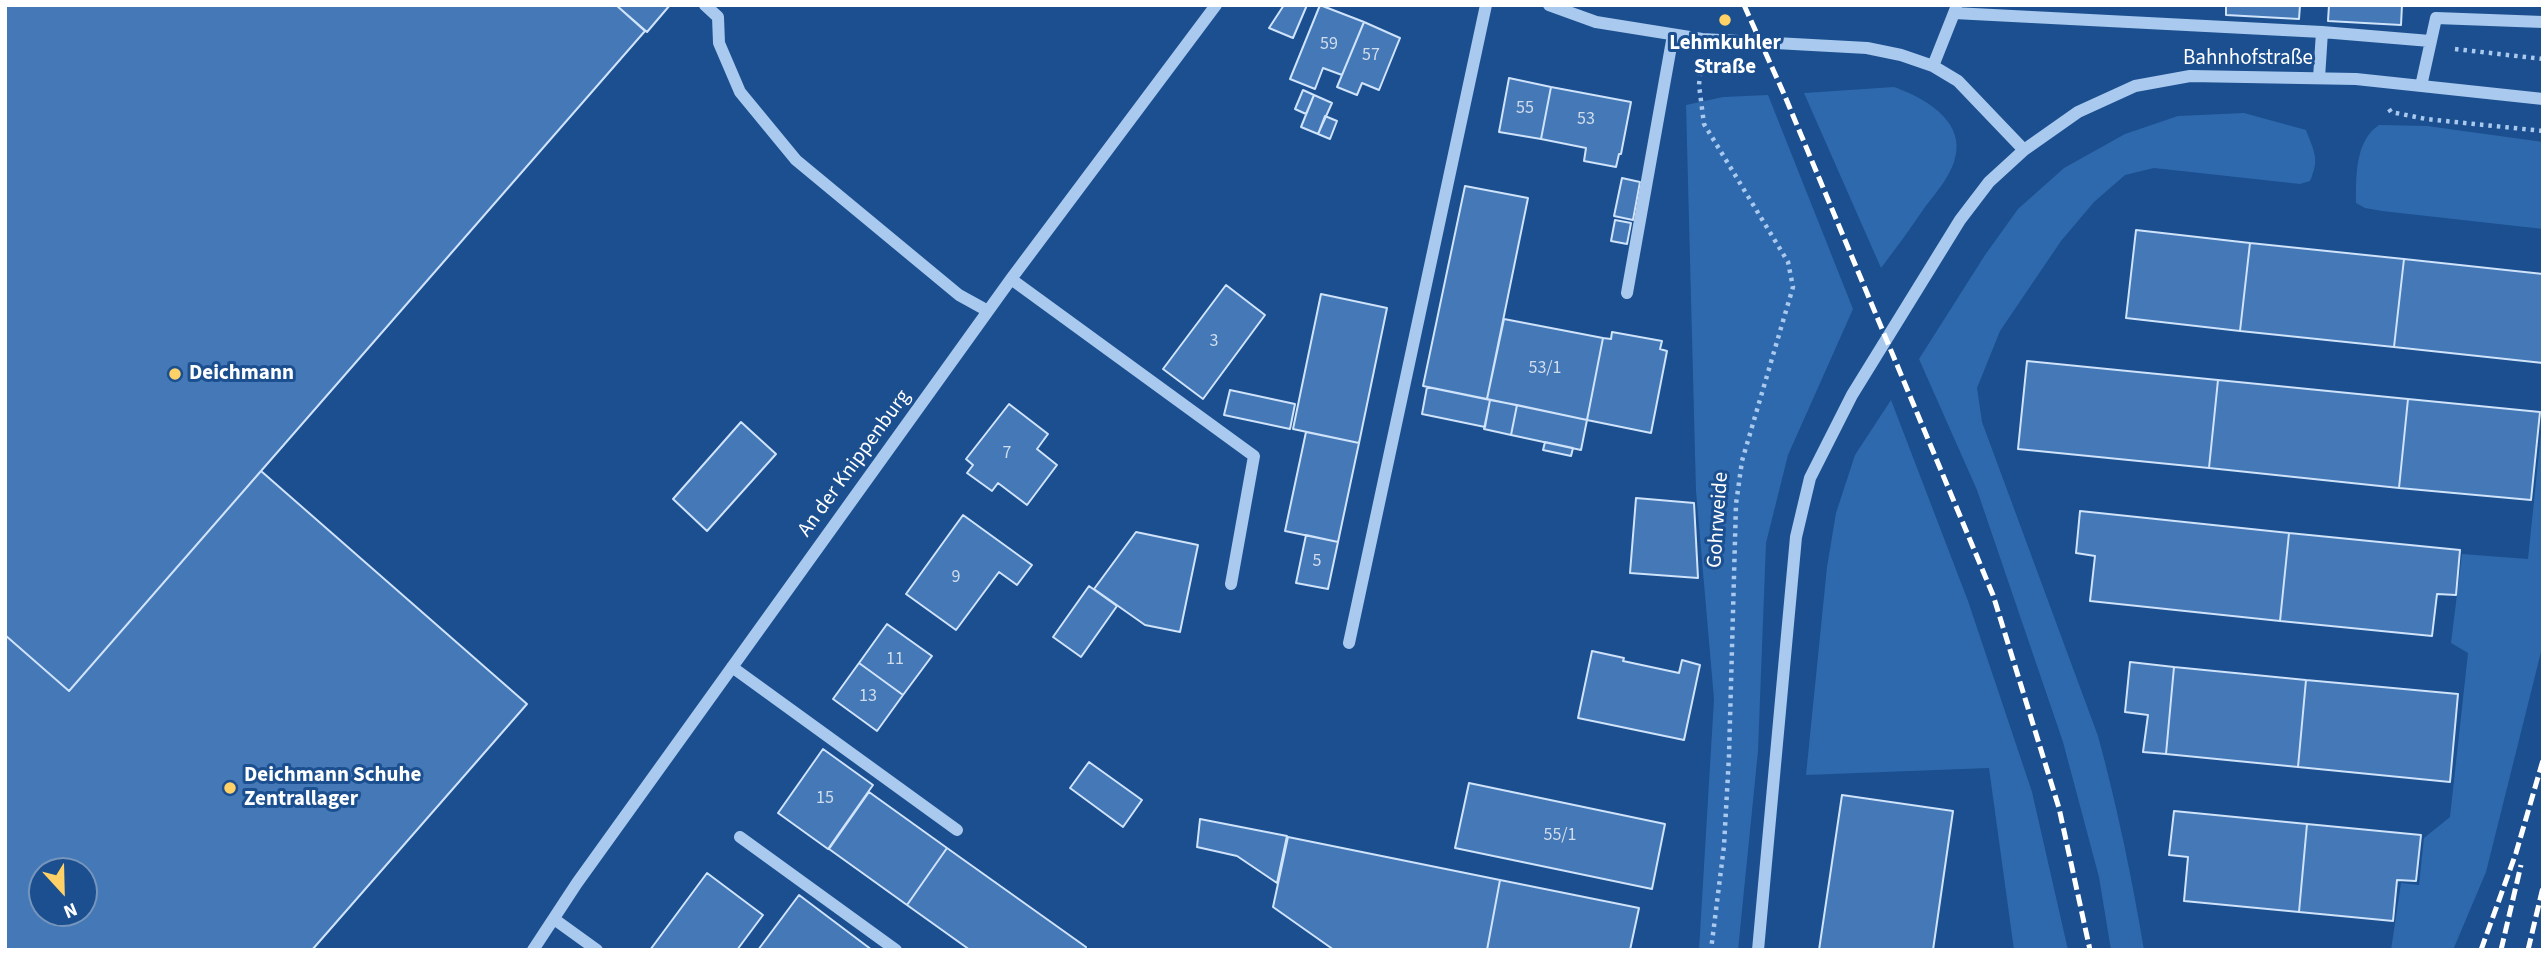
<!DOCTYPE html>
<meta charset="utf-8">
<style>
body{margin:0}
#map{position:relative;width:2548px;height:955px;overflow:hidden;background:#1b4f8f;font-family:"Source Sans 3",sans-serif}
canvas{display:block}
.frame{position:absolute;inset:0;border:7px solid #fff;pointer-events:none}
.north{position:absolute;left:28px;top:857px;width:70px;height:70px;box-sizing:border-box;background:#1b4f8f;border:2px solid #7695bc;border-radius:50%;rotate:158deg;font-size:19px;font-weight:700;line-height:28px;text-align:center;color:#fff}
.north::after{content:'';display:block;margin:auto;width:24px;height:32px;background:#ffd166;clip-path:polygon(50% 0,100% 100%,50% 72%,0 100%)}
</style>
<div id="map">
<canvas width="2548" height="955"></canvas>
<div class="frame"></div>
<div class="north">N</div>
</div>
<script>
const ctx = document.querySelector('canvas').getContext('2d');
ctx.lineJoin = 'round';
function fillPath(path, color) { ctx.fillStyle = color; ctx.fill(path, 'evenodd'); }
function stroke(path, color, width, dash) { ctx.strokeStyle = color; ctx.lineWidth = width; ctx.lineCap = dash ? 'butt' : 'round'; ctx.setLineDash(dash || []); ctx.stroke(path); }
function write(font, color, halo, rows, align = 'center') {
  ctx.font = font + ' "Source Sans 3",sans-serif'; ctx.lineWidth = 6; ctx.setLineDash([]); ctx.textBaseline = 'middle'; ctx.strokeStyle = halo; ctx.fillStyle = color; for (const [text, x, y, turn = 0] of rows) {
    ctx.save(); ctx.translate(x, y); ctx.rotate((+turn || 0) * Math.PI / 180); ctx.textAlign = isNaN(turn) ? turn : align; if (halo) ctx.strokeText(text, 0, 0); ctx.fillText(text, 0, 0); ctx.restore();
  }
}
const green = new Path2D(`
 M 1894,87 C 1925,98 1968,122 1954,162 C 1948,179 1936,193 1925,207 C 1911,228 1896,248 1881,268 L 1804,93 Z
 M 1768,95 L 1853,309 L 1788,455 L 1766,543 L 1758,751 L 1738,950 L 1699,950 L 1714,699 L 1696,491 L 1686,105 L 1723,97 Z
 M 2244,113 L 2306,130 C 2314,152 2320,158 2310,181 L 2300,184 L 2154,168 L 2125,175 L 2094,202 L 2061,241 L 2000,331 L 1977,388 L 1982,422 L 2098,736 C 2117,806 2132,878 2144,950 L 2111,950 L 2099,877 L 2063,742 L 1977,490 L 1919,359 L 1985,255 L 2018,209 L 2064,168 L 2125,134 L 2178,116 Z
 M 2379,125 L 2427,126 L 2543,142 L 2543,229 L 2382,211 L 2365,208 L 2356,203 C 2356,176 2355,141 2379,125 Z
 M 1891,400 L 1968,601 L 2032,792 L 2068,950 L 2014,950 L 1989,768 L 1806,775 L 1827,567 L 1836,513 L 1855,455 Z
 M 2543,414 L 2543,644 L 2486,872 L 2453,950 L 2391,950 L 2401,883 L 2419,885 L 2424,838 L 2450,817 L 2468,653 L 2451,643 L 2462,554 L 2528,559 Z`);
const building = new Path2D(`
 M 5,5 L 616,5 L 645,31 L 69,691 L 5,635 Z
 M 616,5 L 670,5 L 647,32 Z
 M 1284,5 L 1307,5 L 1293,38 L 1269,28 Z
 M 1320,5 L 1364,22 L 1342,75 L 1323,68 L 1315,89 L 1290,79 Z
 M 2226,5 L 2300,5 L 2299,19 L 2226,15 Z
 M 2329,5 L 2402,5 L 2401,25 L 2328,21 Z
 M 1364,22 L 1400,38 L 1379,90 L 1362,83 L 1357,95 L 1337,87 Z
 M 1509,78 L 1551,87 L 1541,139 L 1499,132 Z
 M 1551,87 L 1631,102 L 1621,154 L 1619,154 L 1616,167 L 1584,161 L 1586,148 L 1541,139 Z
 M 1303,90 L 1314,95 L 1306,114 L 1295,109 Z
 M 1314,95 L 1332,103 L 1318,134 L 1301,127 Z
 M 1325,116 L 1337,121 L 1330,139 L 1318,134 Z
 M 1622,178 L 1640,182 L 1633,220 L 1614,216 Z
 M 1465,186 L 1528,198 L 1487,399 L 1423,386 Z
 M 1615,220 L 1631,223 L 1627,244 L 1611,241 Z
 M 2136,230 L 2250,243 L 2240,331 L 2126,318 Z
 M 2250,243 L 2404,259 L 2394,347 L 2240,331 Z
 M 2404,259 L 2543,274 L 2543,363 L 2394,347 Z
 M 1226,285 L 1265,315 L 1203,399 L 1163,369 Z
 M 1321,294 L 1387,308 L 1359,443 L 1293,429 Z
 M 1504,319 L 1603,338 L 1587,420 L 1487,399 Z
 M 1612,332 L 1662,341 L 1660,349 L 1667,351 L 1651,433 L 1587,420 L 1603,338 L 1611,339 Z
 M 2027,361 L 2218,380 L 2209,468 L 2018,449 Z
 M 2218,380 L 2408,399 L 2399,488 L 2209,468 Z
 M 1427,387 L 1490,400 L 1485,427 L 1422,414 Z
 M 1230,390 L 1295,404 L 1290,429 L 1224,415 Z
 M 2408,399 L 2540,412 L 2531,500 L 2399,488 Z
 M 1490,400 L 1517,405 L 1511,435 L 1484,429 Z
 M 1009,404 L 1048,434 L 1037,449 L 1057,465 L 1027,505 L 998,483 L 992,491 L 967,473 L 973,465 L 966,459 Z
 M 1517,405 L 1587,420 L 1581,450 L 1511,435 Z
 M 741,422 L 776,454 L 707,531 L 673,499 Z
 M 1306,432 L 1359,443 L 1338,542 L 1285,531 Z
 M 1545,442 L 1573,448 L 1571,456 L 1543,450 Z
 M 261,471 L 527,704 L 312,950 L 5,950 L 5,635 L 69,691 ZM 42,871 L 84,871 L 84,913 L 42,913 Z
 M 1636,498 L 1694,503 L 1698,578 L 1630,573 Z
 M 2080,511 L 2289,533 L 2280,621 L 2090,601 L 2095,556 L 2076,553 Z
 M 963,515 L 1032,565 L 1017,585 L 999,572 L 956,630 L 906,594 Z
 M 1136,532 L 1198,545 L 1180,632 L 1145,625 L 1094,589 Z
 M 2289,533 L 2460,550 L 2456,595 L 2437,594 L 2432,636 L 2280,621 Z
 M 1306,535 L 1338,542 L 1328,589 L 1296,583 Z
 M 1089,586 L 1117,606 L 1081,657 L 1053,637 Z
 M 887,624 L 932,656 L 903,695 L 859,663 Z
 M 1592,651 L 1624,658 L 1623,661 L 1679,673 L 1682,660 L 1700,665 L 1684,740 L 1578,718 Z
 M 2130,662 L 2174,667 L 2166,754 L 2143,752 L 2148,715 L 2125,712 Z
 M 859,663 L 903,695 L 877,731 L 833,699 Z
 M 2174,667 L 2306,680 L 2298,767 L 2166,754 Z
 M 2306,680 L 2458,694 L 2450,782 L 2298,767 Z
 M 823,749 L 873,785 L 828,849 L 778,813 Z
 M 1089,762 L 1142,800 L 1123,827 L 1070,788 Z
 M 1469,783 L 1665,824 L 1652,889 L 1455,848 Z
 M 869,792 L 947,848 L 907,905 L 829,849 Z
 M 1842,795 L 1953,811 L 1933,950 L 1819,950 Z
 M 2174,811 L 2307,824 L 2299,912 L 2184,901 L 2188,857 L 2169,855 Z
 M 1200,819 L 1287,836 L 1277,883 L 1237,856 L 1197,847 Z
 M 2307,824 L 2421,835 L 2416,881 L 2397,880 L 2393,921 L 2299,912 Z
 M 1288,837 L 1500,880 L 1487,950 L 1334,950 L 1273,907 Z
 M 947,848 L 1086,947 L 1085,950 L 970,950 L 907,905 Z
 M 707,873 L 763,915 L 737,950 L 650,950 Z
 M 1500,880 L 1639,908 L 1630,950 L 1487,950 Z
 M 799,895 L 872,950 L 758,950 Z`);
const path = new Path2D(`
 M 2455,49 L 2543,59
 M 1701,64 L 1699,85 L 1704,124 L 1788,262 L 1793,287 L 1742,461 L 1736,504 L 1729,756 L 1724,846 L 1711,950
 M 2389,109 L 2391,112 L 2426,119 L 2543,131`);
const minor = new Path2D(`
 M 705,5 L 718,17 L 719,43 L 740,92 L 796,160 L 959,295 L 988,311
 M 1549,5 L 1596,22 L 1702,39 L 1867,48 L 1901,55 L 1933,66 L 1958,81 L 2024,150
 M 1954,13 L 2322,32 L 2430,41
 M 1933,66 L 1956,8
 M 2319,78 L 2322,32
 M 2421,86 L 2436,18 L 2543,22
 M 1011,279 L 1254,456 L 1231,584
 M 1627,293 L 1673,35
 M 1349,643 L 1486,5
 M 732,667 L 957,830
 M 740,837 L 896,950
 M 554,919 L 597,950
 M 533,950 L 577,883 L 1011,279 L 1216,5
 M 1758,950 L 1796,537 L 1810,478 L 1852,395 L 1960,220 L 1989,182 L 2024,150 L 2078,112 L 2135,86 L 2190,76 L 2356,79 L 2543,99`);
const rail = new Path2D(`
 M 1744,5 L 1784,94 L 1993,595 L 2059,808 L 2090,950
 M 2481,950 L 2516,853 L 2543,760
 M 2501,950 L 2521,865
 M 2528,950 L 2543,887`);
const markers = [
 [1725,20,7,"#ffd166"],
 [175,374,7,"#ffd166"],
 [230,788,7,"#ffd166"]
];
const numberNames = [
 ["59",1329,45],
 ["57",1371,56],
 ["55",1525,109],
 ["53",1586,120],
 ["3",1214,342],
 ["53/1",1545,369],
 ["7",1007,454],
 ["5",1317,562],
 ["9",956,578],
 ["11",895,660],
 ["13",868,697],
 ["15",825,799],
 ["55/1",1560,836]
];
const poiNames = [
 ["Lehmkuhler",1725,44,"center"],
 ["Straße",1725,68,"center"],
 ["Deichmann",189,374],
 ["Deichmann Schuhe",244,776],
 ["Zentrallager",244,800]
];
const streetNames = [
 ["Bahnhofstraße",2248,59],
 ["An der Knippenburg",855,464,-54],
 ["Gohrweide",1719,520,-86]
];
fillPath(green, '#2e69ad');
fillPath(building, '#4478b7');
stroke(building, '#cfe3fa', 2);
stroke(path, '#a9c9ee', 4.5, [3.5, 5]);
stroke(minor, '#a9c9ee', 12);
stroke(rail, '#fff', 5, [12, 5]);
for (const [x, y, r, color] of markers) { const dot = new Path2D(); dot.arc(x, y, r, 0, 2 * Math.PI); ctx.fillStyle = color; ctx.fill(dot); stroke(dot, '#1b4f8f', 2.5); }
write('18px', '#d0dded', null, numberNames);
write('bold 21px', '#fff', '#1b4f8f', poiNames, 'left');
write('21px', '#fff', '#1b4f8f', streetNames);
</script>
